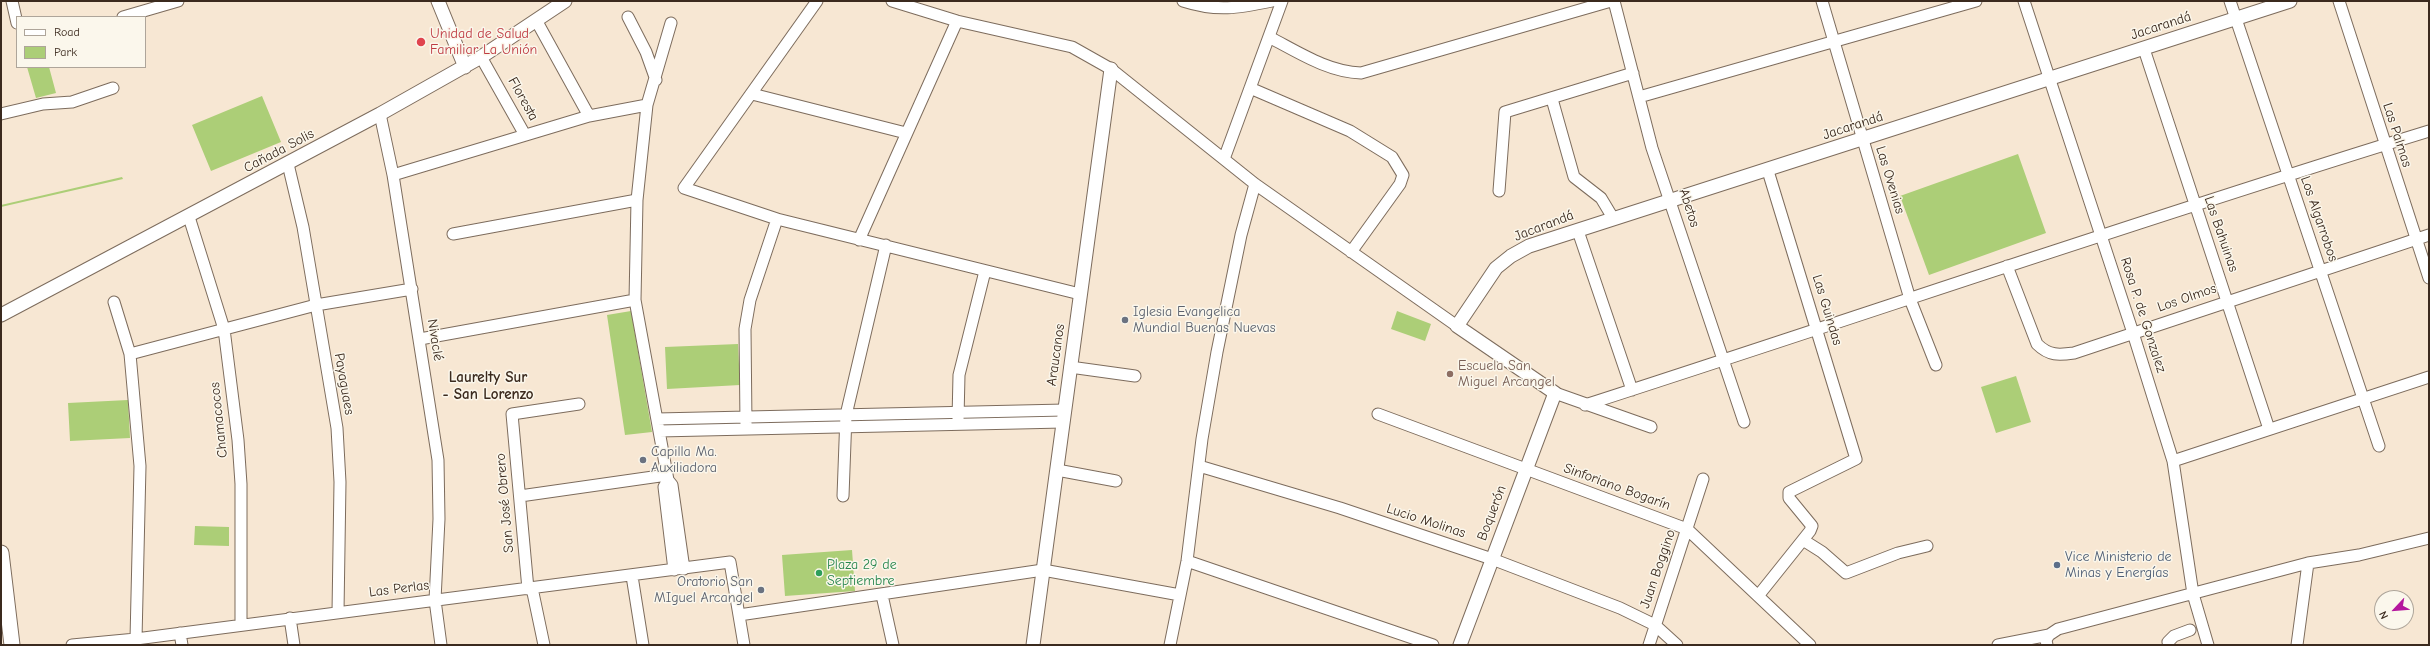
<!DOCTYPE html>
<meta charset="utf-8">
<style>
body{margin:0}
#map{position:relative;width:2430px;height:646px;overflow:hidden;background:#f7e7d3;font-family:"Comic Neue",sans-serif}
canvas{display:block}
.frame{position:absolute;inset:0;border:2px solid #3b2a1e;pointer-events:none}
.legend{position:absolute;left:16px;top:16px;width:130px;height:52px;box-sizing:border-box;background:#fbf7ec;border:1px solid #aea59a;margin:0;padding:5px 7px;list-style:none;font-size:12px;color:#3b2a1e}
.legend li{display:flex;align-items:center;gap:8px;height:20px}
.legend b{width:20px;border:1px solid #aea59a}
.north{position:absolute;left:2374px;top:590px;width:40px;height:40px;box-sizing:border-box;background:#fbf7ec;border:1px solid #aea59a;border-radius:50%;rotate:244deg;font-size:11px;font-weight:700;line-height:16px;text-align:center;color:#3b2a1e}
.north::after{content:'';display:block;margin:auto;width:14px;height:18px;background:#b5179e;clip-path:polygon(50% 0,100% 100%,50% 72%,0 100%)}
</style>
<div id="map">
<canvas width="2430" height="646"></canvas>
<div class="frame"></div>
<ul class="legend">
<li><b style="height:5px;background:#fff"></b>Road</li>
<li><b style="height:11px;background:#acce77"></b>Park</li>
</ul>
<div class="north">N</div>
</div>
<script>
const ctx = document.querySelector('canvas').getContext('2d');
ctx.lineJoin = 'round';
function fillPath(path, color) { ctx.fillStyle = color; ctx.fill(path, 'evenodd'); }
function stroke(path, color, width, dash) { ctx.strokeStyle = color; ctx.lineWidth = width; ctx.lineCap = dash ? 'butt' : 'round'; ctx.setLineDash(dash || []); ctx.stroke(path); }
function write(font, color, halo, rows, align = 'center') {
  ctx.font = font + ' "Comic Neue",sans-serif'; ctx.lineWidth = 3; ctx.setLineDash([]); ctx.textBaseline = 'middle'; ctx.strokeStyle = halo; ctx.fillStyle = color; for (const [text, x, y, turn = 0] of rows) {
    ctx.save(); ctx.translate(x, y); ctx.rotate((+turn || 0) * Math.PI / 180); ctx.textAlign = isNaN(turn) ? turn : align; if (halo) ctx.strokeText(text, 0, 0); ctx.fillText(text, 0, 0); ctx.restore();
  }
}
const green = new Path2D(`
 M 27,67 L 49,67 L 56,93 L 36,98 Z
 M 262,96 L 281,142 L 211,171 L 192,125 Z
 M 2018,154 L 2046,233 L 1929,275 L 1900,196 Z
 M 122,177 L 123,179 L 1,207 L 1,205 Z
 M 631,311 L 652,432 L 625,435 L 607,315 Z
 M 1397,311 L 1431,324 L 1425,341 L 1391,329 Z
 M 738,344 L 740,385 L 667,389 L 665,347 Z
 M 2016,376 L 2031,422 L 1996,433 L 1981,387 Z
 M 128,400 L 130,438 L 70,441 L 68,403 Z
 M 195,526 L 229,527 L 229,546 L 194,545 Z
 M 852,550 L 855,591 L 785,596 L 782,555 Z`);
const minor = new Path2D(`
 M 12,1 L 17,23
 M 817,1 L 684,188 L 777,219 L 1080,294
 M 892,1 L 957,21 L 1072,47 L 1111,69 L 1255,184 L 1457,326
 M 1183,1 C 1217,12 1238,8 1272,1
 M 1614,1 L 1652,148 L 1744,422
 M 1822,1 L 1910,299 L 1936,365
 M 2024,1 L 2133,333 L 2173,461 L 2193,594 L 2208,645
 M 2230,1 L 2379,446
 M 2339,1 L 2429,278
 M 123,17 L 178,1
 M 628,17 L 646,52 L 656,80
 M 536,20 L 589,116
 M 671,23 L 647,105 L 637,200 L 635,300 L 668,480 L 672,485 L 684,569
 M 1269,37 C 1298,52 1328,72 1361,73 L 1611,1
 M 2144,49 L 2269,429
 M 481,57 L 525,135
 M 1250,88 L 1350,131 L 1392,157 L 1403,175 L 1400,184 L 1351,252
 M 752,94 L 906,133
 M 1639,97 L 1976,1
 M 1552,99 L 1574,177 L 1601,198 L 1613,218
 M 1,114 L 43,104 L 72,102 L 113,88
 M 380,114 L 393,175 L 438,460 L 439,519 L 435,600 L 441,645
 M 1224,159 L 1282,1
 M 288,164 L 303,227 L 337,428 L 340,482 L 338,612
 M 393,175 L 589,116 L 647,105
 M 1499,191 L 1505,112 L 1633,73
 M 189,217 L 224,329 L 238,440 L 241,484 L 241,625
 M 1578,231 L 1632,390
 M 453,234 L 637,200
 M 859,240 L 957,21
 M 2007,266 L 2037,344 C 2049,356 2059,355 2074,353 L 2429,235
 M 114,302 L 130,354 L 140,466 L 136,639
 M 420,339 L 635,300
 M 130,354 L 316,305 L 412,289
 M 1070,367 L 1135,376
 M 1555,393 L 1651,427
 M 1585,405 C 1867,314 2146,218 2429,131
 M 1378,414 L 1687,529 L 1810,645
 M 657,419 L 1065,410
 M 958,419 L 959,375 L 985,271
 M 746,424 L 745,329 L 750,300 L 777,219
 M 659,431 L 1063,422
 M 2173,461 L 2429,377
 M 1199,466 L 1340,508 L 1492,559 L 1620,608 L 1655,625 L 1677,645
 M 1057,470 L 1116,481
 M 668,480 L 664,487 L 674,570
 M 520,496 L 667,475
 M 843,496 L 846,415 L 886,245
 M 1803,540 L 1822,552 L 1846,573 L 1898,553 L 1927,546
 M 1187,561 L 1433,645
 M 632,576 L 643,645
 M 532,588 L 544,645
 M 528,589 L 512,414 L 579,404
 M 882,595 L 893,645
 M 1758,596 L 1810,531 L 1812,526 L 1789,498 L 1789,492 L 1856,459 L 1768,171
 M 739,615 L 1043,570 L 1180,595
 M 290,618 L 294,645
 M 180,633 L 182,645
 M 72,645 L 136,639 L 730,562 L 744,645
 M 1170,645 L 1187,561 L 1202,439 L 1217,352 L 1241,235 L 1255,184
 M 1649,645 L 1703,479
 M 1998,645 L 2049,635
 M 2047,645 L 2046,640 L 2049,635 L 2058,629 L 2308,563 L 2359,555 L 2429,538
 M 2169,645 L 2168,642 L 2174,636 L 2190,630
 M 2297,645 L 2308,563`);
const tertiary = new Path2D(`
 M 438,1 L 465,67
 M 1,315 L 380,114 L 481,57 L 565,1
 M 1033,645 L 1111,69
 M 1460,645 L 1555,393 L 1457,326 L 1496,268 L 1511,256 L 1529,246 L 2290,1`);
const secondary = new Path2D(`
 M 1,553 L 12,645`);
const markers = [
 [421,42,5,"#e0444e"],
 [1125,320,4,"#6b7280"],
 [1450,374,4,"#8d6e63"],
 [643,460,4,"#6b7280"],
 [2057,565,4,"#5c6f8a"],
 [819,573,4,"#2e9e5b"],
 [761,590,4,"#6b7280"]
];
const streetNames = [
 ["Jacarandá",2161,26,-18],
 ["Floresta",523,99,61],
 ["Jacarandá",1853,126,-18],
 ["Las Palmas",2397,135,72],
 ["Cañada Solis",279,151,-28],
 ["Las Ovenias",1890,180,73],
 ["Abetos",1689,208,72],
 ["Los Algarrobos",2319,219,71],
 ["Jacarandá",1544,226,-21],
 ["Las Bahuinas",2221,234,71],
 ["Los Olmos",2187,298,-19],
 ["Las Guindas",1827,310,73],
 ["Rosa P. de Gonzalez",2143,315,72],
 ["Nivaclé",435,340,81],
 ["Araucanos",1056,355,-82],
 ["Payaguaes",344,384,80],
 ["Chamacocos",219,420,-96],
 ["Sinforiano Bogarín",1617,487,20],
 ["San José Obrero",505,503,-95],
 ["Boquerón",1492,513,-69],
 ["Lucio Molinas",1426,521,18],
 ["Juan Boggino",1658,569,-71],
 ["Las Perlas",399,589,-7]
];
const healthNames = [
 ["Unidad de Salud",430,34],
 ["Familiar La Unión",430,50]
];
const worshipNames = [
 ["Iglesia Evangelica",1133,312],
 ["Mundial Buenas Nuevas",1133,328],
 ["Capilla Ma.",651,452],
 ["Auxiliadora",651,468],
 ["Oratorio San",753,582,"right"],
 ["MIguel Arcangel",753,598,"right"]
];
const educationNames = [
 ["Escuela San",1458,366],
 ["Miguel Arcangel",1458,382]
];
const serviceNames = [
 ["Vice Ministerio de",2065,557],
 ["Minas y Energías",2065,573]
];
const leisureNames = [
 ["Plaza 29 de",827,565],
 ["Septiembre",827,581]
];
const neighbourhoodNames = [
 ["Laurelty Sur",488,378],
 ["- San Lorenzo",488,395]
];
fillPath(green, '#acce77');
stroke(minor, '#7d6c5d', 13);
stroke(tertiary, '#7d6c5d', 15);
stroke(secondary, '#7d6c5d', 17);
stroke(minor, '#fff', 11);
stroke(tertiary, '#fff', 13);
stroke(secondary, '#fff', 15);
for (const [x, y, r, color] of markers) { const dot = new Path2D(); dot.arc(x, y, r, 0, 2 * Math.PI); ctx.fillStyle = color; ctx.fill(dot); stroke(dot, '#fbf7ec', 1.5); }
write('14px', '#3b2a1e', '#fbf7ec', streetNames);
write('14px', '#be3a42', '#fbf7ec', healthNames, 'left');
write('14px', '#5b616d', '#fbf7ec', worshipNames, 'left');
write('14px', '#785e54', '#fbf7ec', educationNames, 'left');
write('14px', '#4e5e75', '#fbf7ec', serviceNames, 'left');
write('14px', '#27864d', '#fbf7ec', leisureNames, 'left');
write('bold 15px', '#3b2a1e', '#fbf7ec', neighbourhoodNames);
</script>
